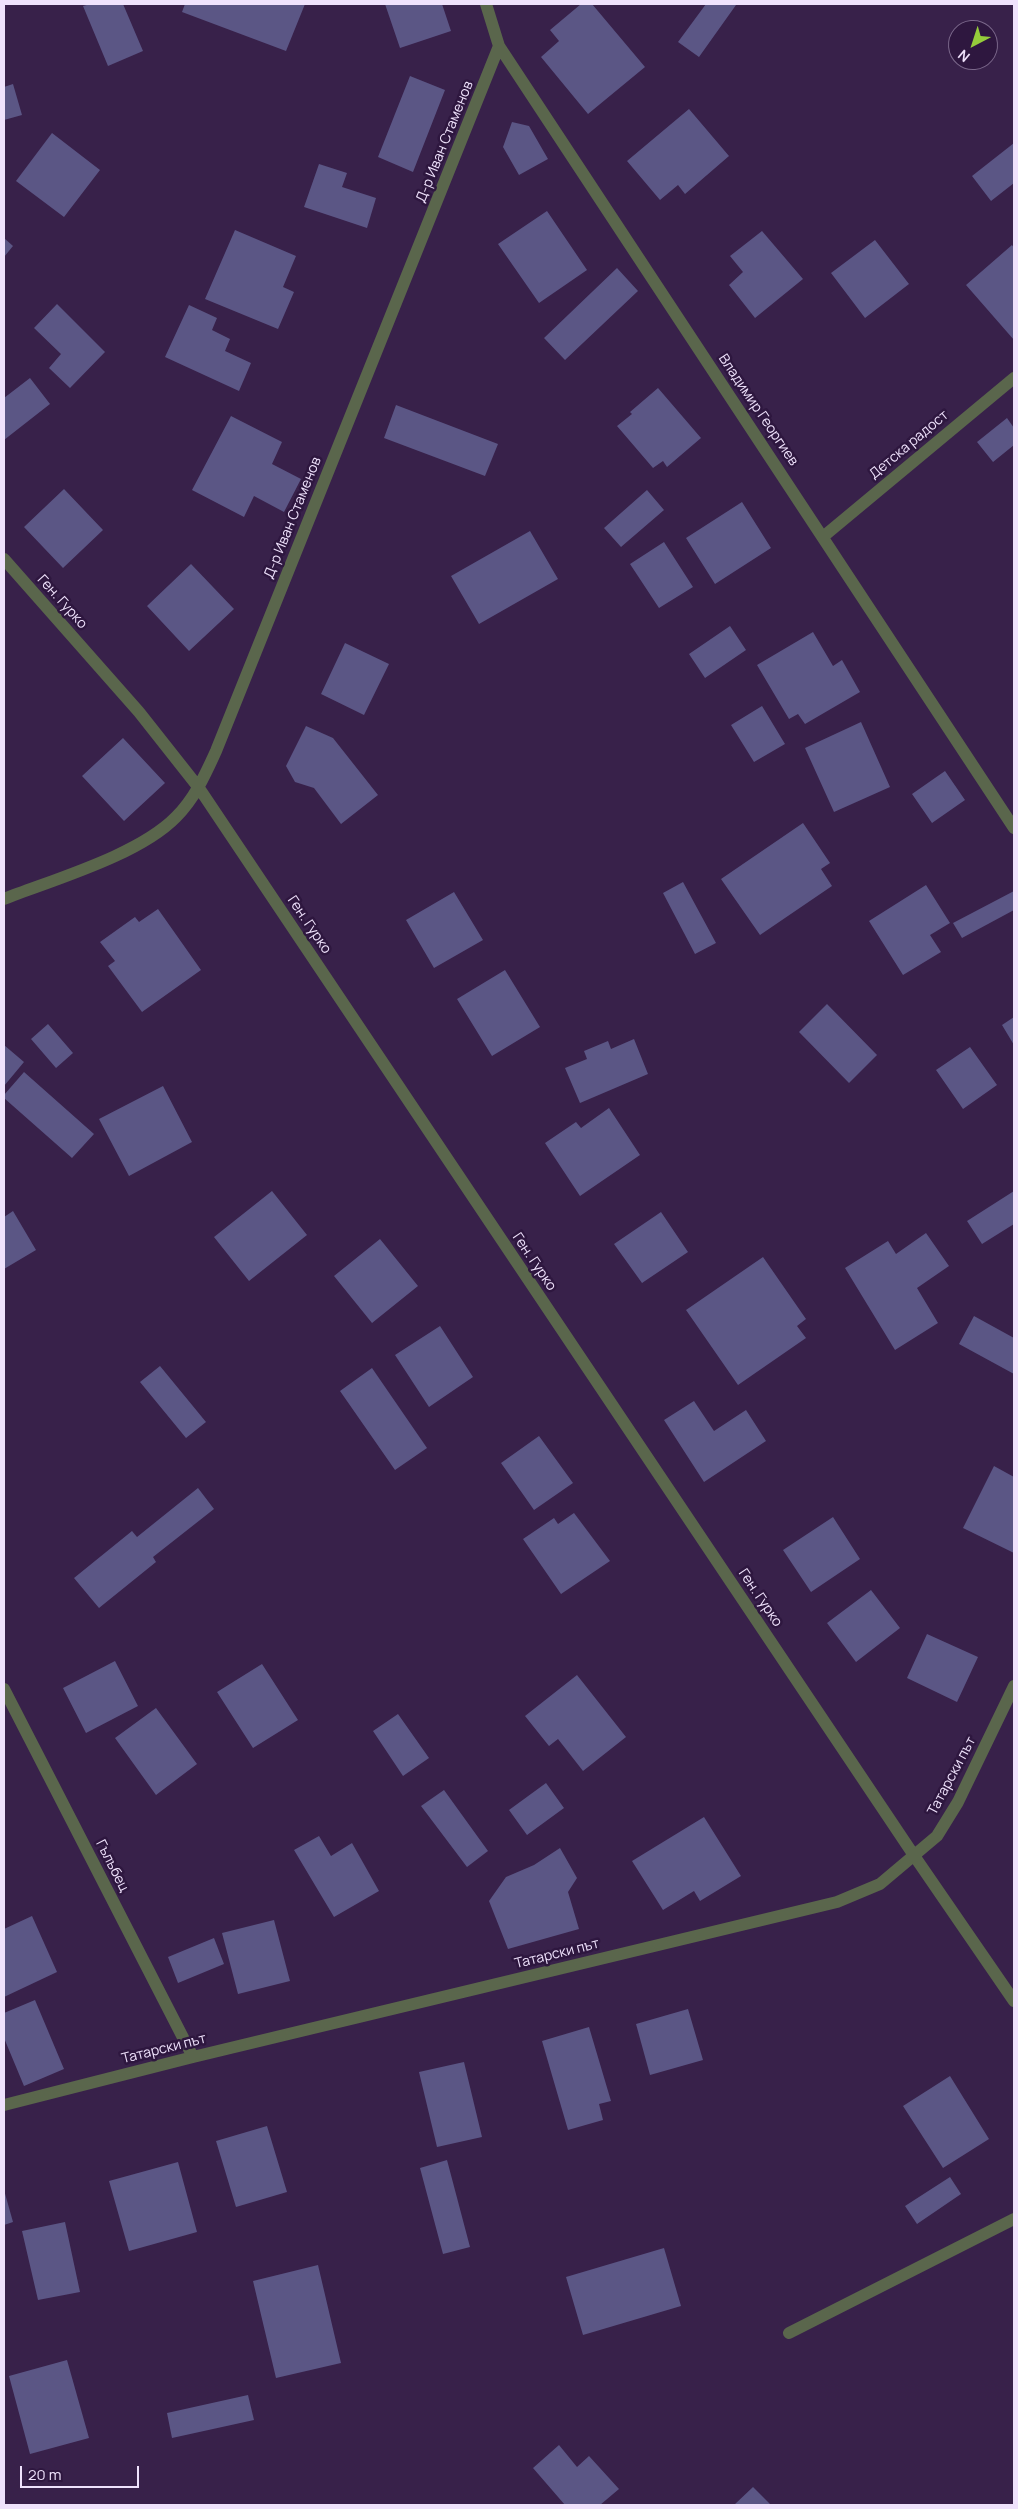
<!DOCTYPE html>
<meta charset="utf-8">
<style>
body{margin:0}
#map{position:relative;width:1018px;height:2509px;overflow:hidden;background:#38214a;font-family:Manrope,sans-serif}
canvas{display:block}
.frame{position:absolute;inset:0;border:5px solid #efe2fc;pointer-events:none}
.north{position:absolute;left:948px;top:20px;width:50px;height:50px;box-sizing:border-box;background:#2e173f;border:1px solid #7b688b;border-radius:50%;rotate:220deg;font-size:14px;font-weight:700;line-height:20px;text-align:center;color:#efe2fc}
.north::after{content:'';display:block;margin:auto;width:18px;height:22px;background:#95cc3b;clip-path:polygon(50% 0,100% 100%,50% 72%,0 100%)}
.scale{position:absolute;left:20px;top:2466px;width:119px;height:22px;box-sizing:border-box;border:2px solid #efe2fc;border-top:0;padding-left:6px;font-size:15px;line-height:18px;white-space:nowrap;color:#efe2fc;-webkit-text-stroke:4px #2e173f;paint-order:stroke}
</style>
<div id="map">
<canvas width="1018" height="2509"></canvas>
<div class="frame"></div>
<div class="north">N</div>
<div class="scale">20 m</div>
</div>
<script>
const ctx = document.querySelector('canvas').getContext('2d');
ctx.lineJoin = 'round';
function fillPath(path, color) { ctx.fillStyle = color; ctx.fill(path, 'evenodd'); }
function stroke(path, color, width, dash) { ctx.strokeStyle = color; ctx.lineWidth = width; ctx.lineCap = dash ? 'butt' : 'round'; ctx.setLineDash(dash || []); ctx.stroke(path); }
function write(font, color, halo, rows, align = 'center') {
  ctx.font = font + ' Manrope,sans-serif'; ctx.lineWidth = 5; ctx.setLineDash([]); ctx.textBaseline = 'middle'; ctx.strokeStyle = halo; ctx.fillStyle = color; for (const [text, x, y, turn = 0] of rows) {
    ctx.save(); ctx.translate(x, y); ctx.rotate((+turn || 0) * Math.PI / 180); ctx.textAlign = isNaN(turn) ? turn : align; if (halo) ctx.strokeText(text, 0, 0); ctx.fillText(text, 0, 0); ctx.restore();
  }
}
const building = new Path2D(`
 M 90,4 L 123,4 L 143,51 L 108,66 L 83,6 Z
 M 185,4 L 305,4 L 286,51 L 182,12 Z
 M 385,4 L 442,4 L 451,31 L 400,48 Z
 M 581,4 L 592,4 L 645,67 L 588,114 L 541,57 L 559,41 L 550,30 Z
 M 706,4 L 736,5 L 699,57 L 678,42 Z
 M 410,76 L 445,90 L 413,172 L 378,157 Z
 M 13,84 L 22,115 L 4,120 L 4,87 Z
 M 689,109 L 729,156 L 685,194 L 678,185 L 660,200 L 627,161 Z
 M 512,122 L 529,126 L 548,159 L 519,175 L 503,147 Z
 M 52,133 L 100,170 L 64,217 L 16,181 Z
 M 1014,143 L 1014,183 L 991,201 L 972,176 Z
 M 319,164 L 347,173 L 342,187 L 376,198 L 367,228 L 304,207 Z
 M 547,211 L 587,270 L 539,303 L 498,244 Z
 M 235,230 L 296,256 L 283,287 L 294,292 L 278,329 L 205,299 Z
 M 762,231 L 803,279 L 755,318 L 729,285 L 743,272 L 730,256 Z
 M 4,238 L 13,246 L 4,257 Z
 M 875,240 L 909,284 L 865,318 L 831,273 Z
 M 1012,245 L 1014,248 L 1014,340 L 966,285 Z
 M 617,268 L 638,291 L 565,360 L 544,338 Z
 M 57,304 L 105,352 L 70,388 L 49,368 L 61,354 L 34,328 Z
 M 189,305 L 217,318 L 212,330 L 230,339 L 225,351 L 251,363 L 239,391 L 165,357 Z
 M 30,378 L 50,404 L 4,440 L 4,398 Z
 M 658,388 L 701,438 L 667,467 L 663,461 L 653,468 L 617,426 L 632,414 L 630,412 Z
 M 396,405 L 498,444 L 485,476 L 384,438 Z
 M 231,416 L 282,442 L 272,464 L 301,479 L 284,512 L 254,496 L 244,517 L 192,490 Z
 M 1007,418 L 1014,428 L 1014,445 L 993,462 L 977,442 Z
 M 64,489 L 103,530 L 63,568 L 24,527 Z
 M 647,490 L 664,510 L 621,547 L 604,528 Z
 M 742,502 L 771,548 L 715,584 L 686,538 Z
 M 530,531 L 558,579 L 479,624 L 451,576 Z
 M 664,542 L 693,587 L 659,608 L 630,564 Z
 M 191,564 L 234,609 L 189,651 L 147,606 Z
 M 730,626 L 746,650 L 705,678 L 689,654 Z
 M 813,632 L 833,666 L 842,660 L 860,692 L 805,724 L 798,714 L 789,719 L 757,665 Z
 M 345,643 L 389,664 L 364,715 L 321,694 Z
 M 762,706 L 785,744 L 754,762 L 731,725 Z
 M 861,722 L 890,787 L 834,812 L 805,748 Z
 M 306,726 L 333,738 L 378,795 L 341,824 L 314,788 L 295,782 L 286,766 Z
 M 123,738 L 165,783 L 124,821 L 82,776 Z
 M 945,771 L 965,800 L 932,823 L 912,794 Z
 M 803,823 L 830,863 L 821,869 L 832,886 L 760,935 L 721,879 Z
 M 683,882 L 716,943 L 695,954 L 663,893 Z
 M 926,885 L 950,923 L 930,935 L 941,952 L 903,975 L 869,921 Z
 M 1014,891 L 1014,910 L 962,938 L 953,923 Z
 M 454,892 L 483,940 L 434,968 L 406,920 Z
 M 158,909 L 201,970 L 142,1012 L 108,966 L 115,961 L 100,942 L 135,917 L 139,922 Z
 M 505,970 L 540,1027 L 492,1056 L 457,999 Z
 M 827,1004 L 877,1055 L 849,1083 L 799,1032 Z
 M 1014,1017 L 1014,1045 L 1002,1025 Z
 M 48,1024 L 73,1053 L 56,1068 L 31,1039 Z
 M 634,1039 L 648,1074 L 580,1103 L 565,1068 L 587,1059 L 584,1051 L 608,1041 L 611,1049 Z
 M 4,1045 L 24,1062 L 4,1086 Z
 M 970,1047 L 997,1085 L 963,1109 L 936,1070 Z
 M 24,1072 L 94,1134 L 72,1158 L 4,1098 L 4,1095 Z
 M 163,1086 L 192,1142 L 129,1176 L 99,1119 Z
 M 609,1108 L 640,1155 L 580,1196 L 545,1143 L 576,1122 L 581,1128 Z
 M 272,1191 L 307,1235 L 249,1281 L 214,1237 Z
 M 1014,1191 L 1014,1224 L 982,1244 L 967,1221 Z
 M 13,1211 L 36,1250 L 4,1269 L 4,1217 Z
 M 661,1212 L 688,1252 L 642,1283 L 614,1244 Z
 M 926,1233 L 949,1266 L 917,1288 L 938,1323 L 895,1350 L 845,1268 L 888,1241 L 896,1254 Z
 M 380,1239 L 418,1286 L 372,1323 L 334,1276 Z
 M 763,1257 L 806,1319 L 797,1326 L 806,1338 L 738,1385 L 686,1310 Z
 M 974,1316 L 1014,1338 L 1014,1374 L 959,1344 Z
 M 440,1326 L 473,1377 L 429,1407 L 395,1355 Z
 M 160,1366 L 206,1422 L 186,1438 L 140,1382 Z
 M 372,1368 L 427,1448 L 395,1470 L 340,1391 Z
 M 694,1401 L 714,1431 L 746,1410 L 766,1441 L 704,1482 L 664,1420 Z
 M 539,1436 L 573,1483 L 534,1510 L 501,1463 Z
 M 994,1466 L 1014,1477 L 1014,1553 L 963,1528 Z
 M 198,1488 L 214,1509 L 153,1557 L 156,1562 L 99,1608 L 74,1578 L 132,1531 L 137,1537 Z
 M 574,1513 L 610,1561 L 561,1594 L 523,1539 L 554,1518 L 558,1524 Z
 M 833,1517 L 860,1559 L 811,1592 L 783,1550 Z
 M 871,1590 L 900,1628 L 856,1662 L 827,1623 Z
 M 927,1634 L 978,1657 L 957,1702 L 907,1678 Z
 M 115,1661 L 138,1706 L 86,1733 L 63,1688 Z
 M 262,1664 L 298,1720 L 253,1748 L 217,1692 Z
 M 577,1675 L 626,1737 L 583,1771 L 558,1739 L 549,1746 L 525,1716 Z
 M 156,1708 L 197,1764 L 156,1795 L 115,1738 Z
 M 398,1714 L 429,1758 L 403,1776 L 373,1731 Z
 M 546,1783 L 564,1808 L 527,1835 L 509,1810 Z
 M 444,1790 L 488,1851 L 467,1867 L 421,1806 Z
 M 704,1817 L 741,1876 L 700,1901 L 694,1891 L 663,1910 L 632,1861 Z
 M 319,1836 L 331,1856 L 352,1843 L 379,1891 L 334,1917 L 294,1850 Z
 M 560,1848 L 577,1878 L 568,1892 L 579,1929 L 508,1949 L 489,1901 L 506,1877 L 534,1865 Z
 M 32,1916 L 57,1972 L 4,1997 L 4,1929 Z
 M 274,1920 L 290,1981 L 238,1994 L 222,1933 Z
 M 214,1938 L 224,1964 L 178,1983 L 168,1957 Z
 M 35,2000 L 64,2069 L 24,2086 L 4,2038 L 4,2013 Z
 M 688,2009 L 703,2060 L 650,2075 L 636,2024 Z
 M 589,2027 L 611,2101 L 599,2104 L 603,2120 L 568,2130 L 542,2041 Z
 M 464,2062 L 482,2137 L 437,2147 L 419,2072 Z
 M 950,2076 L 989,2139 L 943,2168 L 903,2106 Z
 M 267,2126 L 287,2192 L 236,2207 L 216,2141 Z
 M 447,2160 L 470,2247 L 443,2254 L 420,2168 Z
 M 178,2162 L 197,2232 L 129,2251 L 109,2181 Z
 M 950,2177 L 961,2194 L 917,2224 L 905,2206 Z
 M 4,2190 L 13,2222 L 4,2225 Z
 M 65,2222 L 80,2292 L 38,2300 L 22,2231 Z
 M 664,2248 L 681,2306 L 583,2335 L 566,2277 Z
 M 318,2265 L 341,2363 L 276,2378 L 253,2281 Z
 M 67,2360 L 89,2438 L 30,2454 L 9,2376 Z
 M 248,2395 L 254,2420 L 172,2438 L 167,2413 Z
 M 559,2445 L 577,2467 L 589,2456 L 619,2489 L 600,2505 L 565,2505 L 533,2468 Z
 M 753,2487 L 771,2505 L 734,2505 Z`);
const lane = new Path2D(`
 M 789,2333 L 1014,2219`);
const street = new Path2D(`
 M 486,4 L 499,46 L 1014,828
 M 824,536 L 1014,378
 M 4,559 L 139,712 L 199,788 L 915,1857 L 1014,2001
 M 4,899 C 55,879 139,855 176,817 C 195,798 205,775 216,751 L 499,46
 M 4,1689 L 193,2057
 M 4,2105 L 193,2057 L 837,1902 L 880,1884 L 937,1836 L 958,1802 L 1014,1686`);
const streetNames = [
 ["Д-р Иван Стаменов",445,142,-68],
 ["Владимир Георгиев",758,410,56],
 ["Детска радост",909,445,-40],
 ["Д-р Иван Стаменов",293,518,-68],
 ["Ген. Гурко",62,602,48],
 ["Ген. Гурко",309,925,56],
 ["Ген. Гурко",534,1262,56],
 ["Ген. Гурко",760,1598,56],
 ["Татарски път",952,1776,-62],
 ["Гълъбец",112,1866,63],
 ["Татарски път",557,1954,-14],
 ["Татарски път",164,2049,-14]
];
fillPath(building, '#5b5685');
stroke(lane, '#5a664c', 12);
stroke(street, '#5a664c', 12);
write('14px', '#efe2fc', '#2e173f', streetNames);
</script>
